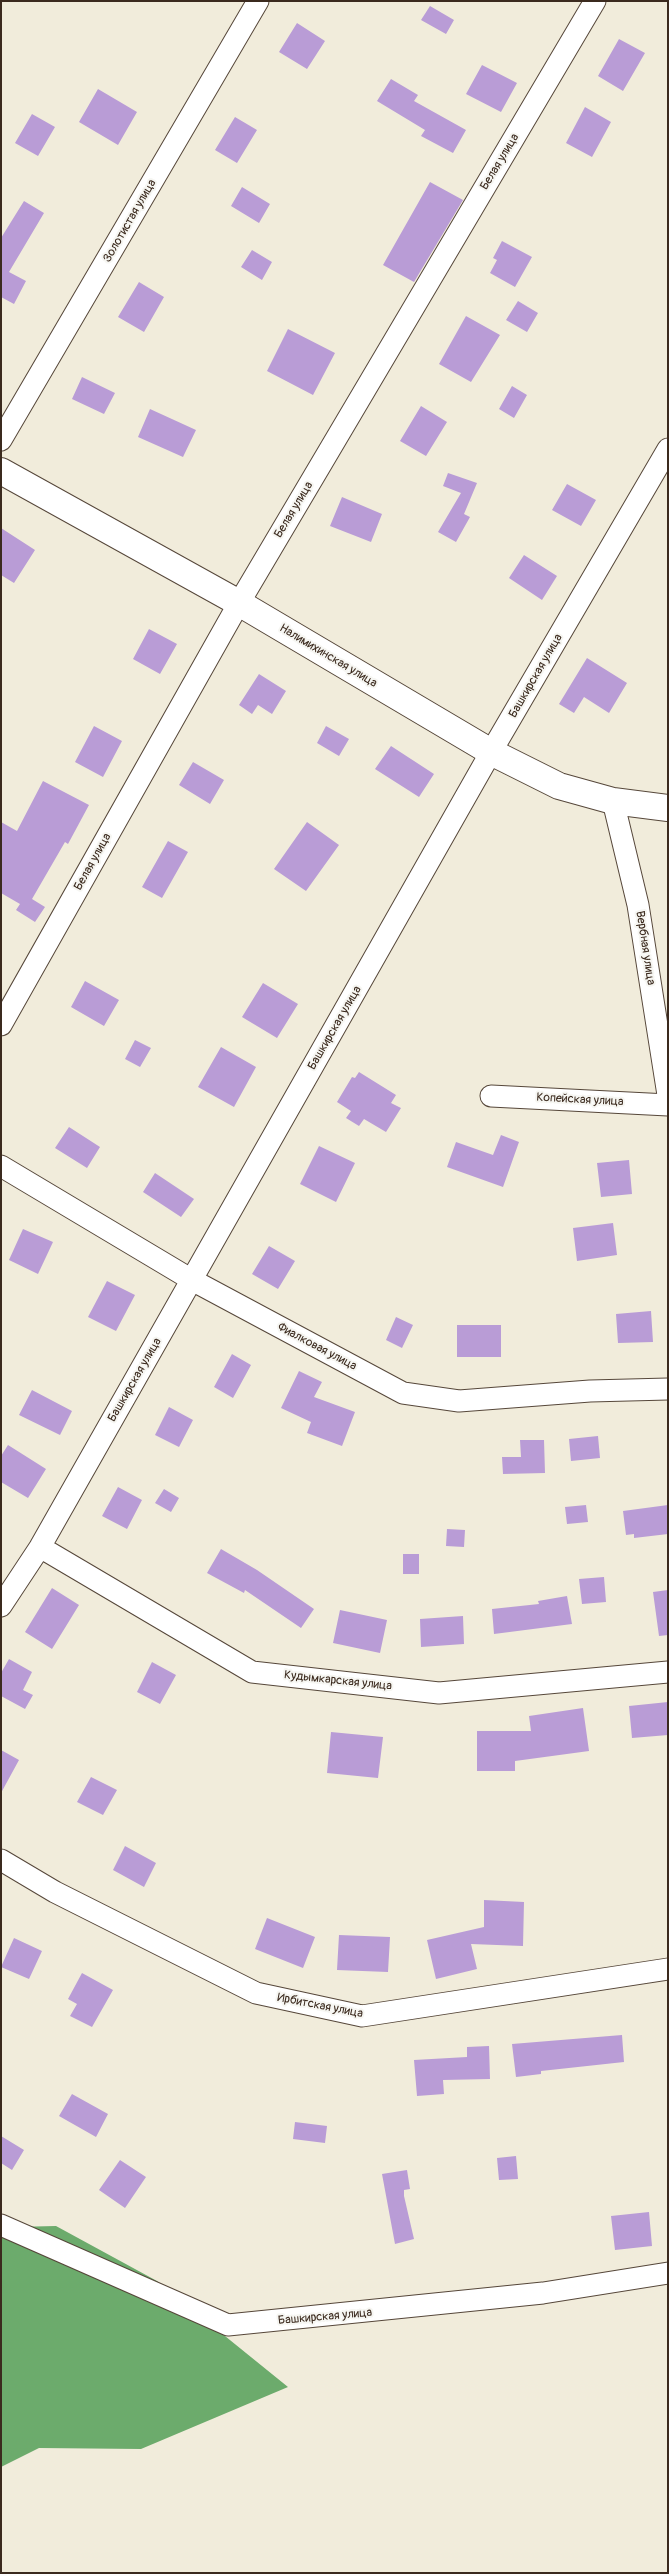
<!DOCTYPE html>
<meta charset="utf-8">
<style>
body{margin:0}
#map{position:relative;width:669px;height:2574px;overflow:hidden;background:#f1ecdb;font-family:Pangolin,sans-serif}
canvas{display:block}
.frame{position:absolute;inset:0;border:2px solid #3b2a1e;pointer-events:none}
</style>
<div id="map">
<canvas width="669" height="2574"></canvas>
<div class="frame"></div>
</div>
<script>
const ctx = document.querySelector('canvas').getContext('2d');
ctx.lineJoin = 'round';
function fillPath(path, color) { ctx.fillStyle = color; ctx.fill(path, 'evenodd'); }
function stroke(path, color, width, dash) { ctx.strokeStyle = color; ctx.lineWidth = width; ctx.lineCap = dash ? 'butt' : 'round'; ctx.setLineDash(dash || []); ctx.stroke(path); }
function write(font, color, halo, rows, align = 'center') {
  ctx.font = font + ' Pangolin,sans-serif'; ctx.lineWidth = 4; ctx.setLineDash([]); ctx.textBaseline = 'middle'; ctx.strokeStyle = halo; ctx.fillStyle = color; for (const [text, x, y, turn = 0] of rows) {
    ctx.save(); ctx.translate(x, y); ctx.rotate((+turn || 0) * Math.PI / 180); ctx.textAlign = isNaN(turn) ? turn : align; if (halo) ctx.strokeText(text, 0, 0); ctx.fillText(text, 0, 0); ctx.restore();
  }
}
const forest = new Path2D(`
 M 56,2226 L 157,2281 L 288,2387 L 141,2449 L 39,2448 L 1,2467 L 1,2232 L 13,2227 Z`);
const building = new Path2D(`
 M 430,6 L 454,20 L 446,34 L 421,20 Z
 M 297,23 L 325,41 L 307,69 L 279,52 Z
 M 619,39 L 645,53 L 623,91 L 598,76 Z
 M 482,65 L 517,83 L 501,112 L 466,94 Z
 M 391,79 L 418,95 L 414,101 L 466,130 L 453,153 L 421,136 L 425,130 L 377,101 Z
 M 98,89 L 137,112 L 118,145 L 79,122 Z
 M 585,107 L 611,122 L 592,157 L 566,143 Z
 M 32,114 L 55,127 L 38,156 L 15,143 Z
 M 235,117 L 257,130 L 237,163 L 215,150 Z
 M 430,182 L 463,200 L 414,282 L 383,265 Z
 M 242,187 L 270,204 L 259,223 L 231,206 Z
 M 24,201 L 44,213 L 9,272 L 26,281 L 14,304 L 1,297 L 1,238 Z
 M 502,241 L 532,257 L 515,287 L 490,273 L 497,260 L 493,258 Z
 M 252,250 L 272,262 L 262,280 L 241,267 Z
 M 139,282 L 164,297 L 144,332 L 118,317 Z
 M 518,301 L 538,313 L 527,332 L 506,320 Z
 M 466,316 L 500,335 L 471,382 L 439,364 Z
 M 288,329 L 335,353 L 313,395 L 267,371 Z
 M 82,377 L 115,393 L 104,414 L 72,399 Z
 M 512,386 L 527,395 L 514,418 L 499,409 Z
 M 421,406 L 447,422 L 426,456 L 400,441 Z
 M 150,409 L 196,430 L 183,457 L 138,437 Z
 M 448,473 L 477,483 L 464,514 L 470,517 L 456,542 L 438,532 L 461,493 L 443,486 Z
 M 567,484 L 596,500 L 581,526 L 552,510 Z
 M 342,497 L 382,514 L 371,542 L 330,526 Z
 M 1,528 L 35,550 L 14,583 L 1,575 Z
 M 524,555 L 557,576 L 542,600 L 509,578 Z
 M 149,629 L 177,644 L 160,674 L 133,659 Z
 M 587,658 L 627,683 L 609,713 L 584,697 L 574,713 L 559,704 Z
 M 259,674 L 286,691 L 272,714 L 258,705 L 252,714 L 239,705 Z
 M 94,726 L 122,741 L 103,777 L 75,762 Z
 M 326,726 L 349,739 L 339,756 L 317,743 Z
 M 391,746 L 434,774 L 419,797 L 375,769 Z
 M 193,762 L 224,780 L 210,804 L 179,785 Z
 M 43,781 L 89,805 L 68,844 L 65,842 L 32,899 L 45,907 L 35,922 L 16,910 L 20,904 L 1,893 L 1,822 L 17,831 Z
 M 307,822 L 339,845 L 306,891 L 274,869 Z
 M 168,841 L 188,852 L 162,898 L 142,887 Z
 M 85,981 L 119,1000 L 104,1026 L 71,1007 Z
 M 263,983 L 298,1004 L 277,1038 L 242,1017 Z
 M 135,1040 L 151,1048 L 140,1067 L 125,1059 Z
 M 221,1047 L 256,1067 L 234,1107 L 198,1087 Z
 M 359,1072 L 396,1095 L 391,1103 L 401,1108 L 386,1132 L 364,1119 L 359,1126 L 346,1118 L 351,1111 L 337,1102 L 352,1077 L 355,1078 Z
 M 69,1127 L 100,1147 L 87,1168 L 55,1148 Z
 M 501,1135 L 519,1142 L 503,1187 L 447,1167 L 456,1142 L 493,1155 Z
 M 319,1146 L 355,1163 L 336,1202 L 300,1184 Z
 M 629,1160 L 632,1194 L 601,1197 L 597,1163 Z
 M 155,1173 L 194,1199 L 181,1217 L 143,1192 Z
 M 613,1223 L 617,1255 L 577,1261 L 573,1228 Z
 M 23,1229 L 53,1242 L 38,1274 L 9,1260 Z
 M 269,1246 L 295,1261 L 278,1289 L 252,1274 Z
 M 107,1281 L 135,1295 L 116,1331 L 88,1317 Z
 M 651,1311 L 653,1342 L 618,1343 L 616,1314 Z
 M 396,1317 L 413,1325 L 402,1348 L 386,1340 Z
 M 457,1325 L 501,1325 L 501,1357 L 457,1357 Z
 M 232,1354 L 251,1365 L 233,1398 L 214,1387 Z
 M 299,1371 L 322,1382 L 314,1397 L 355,1412 L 342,1446 L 307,1433 L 311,1422 L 281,1408 Z
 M 32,1390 L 72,1411 L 60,1435 L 19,1415 Z
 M 169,1407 L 193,1420 L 179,1447 L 155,1435 Z
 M 598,1436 L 600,1458 L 571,1461 L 569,1439 Z
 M 520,1440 L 544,1440 L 545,1473 L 503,1474 L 502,1457 L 521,1457 Z
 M 8,1445 L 46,1469 L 28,1498 L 1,1482 L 1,1456 Z
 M 118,1487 L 142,1500 L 127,1529 L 102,1516 Z
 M 164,1489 L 179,1498 L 171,1512 L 155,1503 Z
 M 586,1505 L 588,1522 L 567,1524 L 565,1507 Z
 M 668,1505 L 668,1534 L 634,1538 L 634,1534 L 626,1535 L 623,1511 Z
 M 447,1529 L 465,1530 L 464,1547 L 446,1546 Z
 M 221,1549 L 257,1570 L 314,1609 L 301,1628 L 245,1590 L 244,1593 L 207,1573 Z
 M 403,1554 L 419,1554 L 419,1574 L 403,1574 Z
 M 604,1577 L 606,1602 L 582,1604 L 579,1579 Z
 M 52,1588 L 79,1605 L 52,1649 L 25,1632 Z
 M 668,1590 L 668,1635 L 659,1636 L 653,1592 Z
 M 567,1596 L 572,1624 L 494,1634 L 492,1609 L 539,1604 L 538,1601 Z
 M 340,1610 L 387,1620 L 380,1653 L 333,1643 Z
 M 463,1616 L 464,1644 L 421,1647 L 420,1619 Z
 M 9,1659 L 32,1672 L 23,1690 L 33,1695 L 25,1709 L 1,1696 L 1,1673 Z
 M 152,1662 L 176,1675 L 160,1704 L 137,1692 Z
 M 668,1702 L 668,1735 L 632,1738 L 629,1706 Z
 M 583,1708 L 589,1751 L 515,1761 L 515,1771 L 477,1771 L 477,1731 L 531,1731 L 529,1716 Z
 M 331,1732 L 383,1737 L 378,1778 L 327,1773 Z
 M 1,1750 L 19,1760 L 1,1793 Z
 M 91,1777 L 117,1790 L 103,1815 L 77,1802 Z
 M 125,1846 L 156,1863 L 144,1887 L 113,1870 Z
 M 484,1900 L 524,1902 L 523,1946 L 471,1944 L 477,1969 L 436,1979 L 427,1940 L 484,1927 Z
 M 267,1918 L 315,1937 L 303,1968 L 255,1949 Z
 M 339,1935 L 390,1937 L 388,1972 L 337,1970 Z
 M 14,1938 L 42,1951 L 29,1979 L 1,1967 Z
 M 82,1973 L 113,1990 L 92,2027 L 70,2016 L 77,2004 L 68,1999 Z
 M 622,2035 L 624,2062 L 541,2071 L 541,2074 L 516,2077 L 512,2044 Z
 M 489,2046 L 490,2079 L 443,2080 L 444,2094 L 417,2096 L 414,2060 L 467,2057 L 467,2047 Z
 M 72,2094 L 108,2114 L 96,2137 L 59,2116 Z
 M 295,2122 L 327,2126 L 325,2143 L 293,2139 Z
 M 1,2136 L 24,2150 L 12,2170 L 1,2163 Z
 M 516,2156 L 518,2179 L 499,2180 L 497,2158 Z
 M 120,2160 L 146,2177 L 125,2208 L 99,2190 Z
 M 407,2170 L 410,2189 L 404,2190 L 404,2196 L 414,2239 L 395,2244 L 382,2174 Z
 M 649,2212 L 652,2246 L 615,2250 L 611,2216 Z`);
const minor = new Path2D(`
 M 1,440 L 258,1
 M 613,801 L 638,905 L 668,1095
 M 1,1025 L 239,603 L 595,1
 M 491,1096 L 668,1105
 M 1,1166 L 192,1280 L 403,1393 L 459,1401 L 590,1391 L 668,1389
 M 40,1547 L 252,1672 L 439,1693 L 668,1672
 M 1,1606 L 40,1547 L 491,752 L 668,449
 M 1,1860 L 55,1892 L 256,1993 L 362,2016 L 668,1969
 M 1,2225 L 228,2325 L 543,2293 L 668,2273`);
const tertiary = new Path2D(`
 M 1,471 L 239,603 L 491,752 L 559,786 L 613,801 L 668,808`);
const streetNames = [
 ["Белая улица",500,162,-59],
 ["Золотистая улица",130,221,-60],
 ["Белая улица",294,510,-59],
 ["Налимихинская улица",328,656,31],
 ["Башкирская улица",536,676,-60],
 ["Белая улица",93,862,-61],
 ["Вербная улица",645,948,81],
 ["Башкирская улица",335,1028,-60],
 ["Копейская улица",580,1100,3],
 ["Фиалковая улица",317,1347,28],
 ["Башкирская улица",135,1380,-60],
 ["Кудымкарская улица",338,1681,6],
 ["Ирбитская улица",320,2006,11],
 ["Башкирская улица",325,2317,-5]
];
fillPath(forest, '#6cab6c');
fillPath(building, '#b99cd6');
stroke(minor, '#56473a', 23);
stroke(tertiary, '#56473a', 28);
stroke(minor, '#fff', 21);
stroke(tertiary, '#fff', 26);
write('12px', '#3b2a1e', '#f6f6f2', streetNames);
</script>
